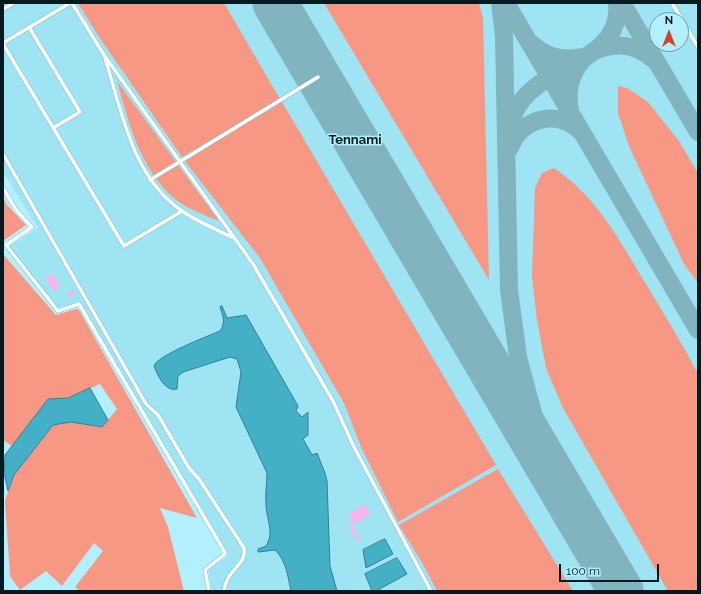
<!DOCTYPE html>
<style>
body{margin:0}
#map{position:relative;width:701px;height:594px;overflow:hidden;background:#b3f0fd;font-family:Raleway,sans-serif}
canvas{display:block}
.frame{position:absolute;inset:0;border:4px solid #031b20;pointer-events:none}
.north{position:absolute;left:649px;top:12px;width:40px;height:40px;box-sizing:border-box;background:#b3f0fd;border:1px solid #6d9ba5;border-radius:50%;rotate:0deg;font-size:11px;font-weight:700;line-height:16px;text-align:center;color:#031b20}
.north::after{content:'';display:block;margin:auto;width:14px;height:18px;background:#d0442b;clip-path:polygon(50% 0,100% 100%,50% 72%,0 100%)}
.scale{position:absolute;left:559px;top:564px;width:100px;height:18px;box-sizing:border-box;border:2px solid #031b20;border-top:0;padding-left:5px;font-size:12px;line-height:14px;white-space:nowrap;color:#031b20;-webkit-text-stroke:3px #b3f0fd;paint-order:stroke}
</style>
<div id="map">
<canvas width="701" height="594"></canvas>
<div class="frame"></div>
<div class="north">N</div>
<div class="scale">100 m</div>
</div>
<script>
const ctx = document.querySelector('canvas').getContext('2d');
ctx.lineJoin = 'round';
function fillPath(path, color) { ctx.fillStyle = color; ctx.fill(path, 'evenodd'); }
function stroke(path, color, width, dash) { ctx.strokeStyle = color; ctx.lineWidth = width; ctx.lineCap = dash ? 'butt' : 'round'; ctx.setLineDash(dash || []); ctx.stroke(path); }
function write(font, color, halo, rows, align = 'center') {
  ctx.font = font + ' Raleway,sans-serif'; ctx.lineWidth = 3; ctx.setLineDash([]); ctx.textBaseline = 'middle'; ctx.strokeStyle = halo; ctx.fillStyle = color; for (const [text, x, y, turn = 0] of rows) {
    ctx.save(); ctx.translate(x, y); ctx.rotate((+turn || 0) * Math.PI / 180); ctx.textAlign = isNaN(turn) ? turn : align; if (halo) ctx.strokeText(text, 0, 0); ctx.fillText(text, 0, 0); ctx.restore();
  }
}
const built = new Path2D(`
 M 3,3 L 698,3 L 698,591 L 212,591 L 208,569 L 229,556 L 80,301 L 55,309 L 8,247 L 38,228 L 3,172 ZM 657,20 L 681,20 L 681,44 L 657,44 Z`);
const green = new Path2D(`
 M 78,3 L 224,3 L 280,99 L 182,157 L 99,37 Z
 M 324,3 L 479,3 L 483,18 L 489,280 Z
 M 117,81 L 219,221 C 205,215 187,209 175,199 C 140,169 129,124 117,81 Z
 M 618,86 L 627,88 L 648,102 L 679,141 L 698,173 L 698,283 L 684,264 L 629,146 L 618,113 Z
 M 282,102 L 496,465 L 398,522 L 361,447 L 344,403 L 260,258 L 184,160 Z
 M 554,168 C 597,197 620,241 646,284 C 664,314 682,343 698,374 L 698,591 L 668,591 L 563,408 L 546,368 L 537,320 L 532,277 L 535,188 L 542,173 Z
 M 3,197 L 7,205 L 26,225 L 3,241 Z
 M 3,254 L 56,315 L 76,309 L 79,310 L 197,518 L 160,508 L 168,527 L 184,591 L 80,591 L 75,587 L 103,551 L 94,543 L 62,586 L 46,571 L 20,590 L 10,576 L 5,501 L 14,475 L 53,425 L 71,422 L 102,427 L 117,409 L 100,384 L 68,398 L 48,399 L 12,446 L 3,440 Z
 M 498,469 L 573,591 L 437,591 L 424,566 L 399,525 Z`);
const water = new Path2D(`
 M 222,306 L 227,318 L 246,315 L 298,406 L 296,411 L 302,417 L 308,412 L 308,435 L 303,439 L 312,455 L 317,453 L 325,473 L 327,481 L 330,566 L 337,591 L 291,591 C 288,577 286,560 275,550 L 258,552 L 258,549 L 266,546 C 275,532 266,519 266,504 C 265,493 267,484 267,473 L 236,407 L 241,372 L 237,359 L 230,357 L 183,372 L 178,376 L 177,389 C 165,392 158,376 154,366 C 156,356 208,336 220,331 C 226,322 223,317 220,307 Z
 M 90,388 L 108,420 L 102,427 L 71,422 L 53,425 L 14,475 L 8,491 L 4,473 L 5,455 L 48,399 L 68,398 Z
 M 385,539 L 393,554 L 366,568 L 363,550 Z
 M 397,558 L 407,574 L 376,591 L 372,591 L 365,574 Z`);
const taxiway = new Path2D(`
 M 500,3 L 504,36 L 509,290 L 518,357 L 533,413 L 555,479
 M 506,3 L 698,330
 M 622,3 L 698,132
 M 532,44 C 546,57 563,61 582,57
 M 597,50 C 618,42 638,45 654,60
 M 570,110 C 566,91 570,74 583,59
 M 510,128 C 512,119 514,110 520,103 C 546,64 623,61 617,3
 M 510,148 C 520,118 559,108 581,132`);
const runway = new Path2D(`
 M 275,3 L 621,591`);
const building = new Path2D(`
 M 53,274 L 60,287 L 53,291 L 45,278 Z
 M 73,290 L 76,294 L 69,297 L 67,293 Z
 M 365,504 L 371,514 L 354,525 L 348,514 Z
 M 352,524 L 361,540 L 358,542 L 349,526 Z`);
const service = new Path2D(`
 M 72,3 L 104,55 L 253,264 L 333,401 L 354,447 L 431,591
 M 672,3 L 698,47
 M 3,9 L 14,3
 M 29,27 L 80,112 L 53,128
 M 3,43 L 70,3
 M 3,44 L 124,246 L 182,211
 M 105,58 C 122,112 132,177 182,211 C 198,222 217,230 234,238
 M 3,154 L 146,404 L 158,415 L 189,468 L 199,479 L 244,548 C 247,566 226,569 224,591
 M 150,180 L 318,77
 M 3,188 L 16,210 L 32,227 L 6,245 L 58,311 L 79,304 L 223,549 L 225,554 L 205,570 L 209,591`);
const quarterNames = [
 ["Tennami",355,140]
];
fillPath(built, '#9ee4f3');
fillPath(green, '#f79884');
fillPath(water, '#43b0c5');
stroke(water, '#308394', 1);
stroke(taxiway, '#82b4bf', 18);
stroke(runway, '#82b4bf', 45);
fillPath(building, '#f6b5eb');
stroke(service, '#81bcc9', 4.5);
stroke(service, '#fff', 3.5);
write('bold 13px', '#031b20', '#b3f0fd', quarterNames);
</script>
